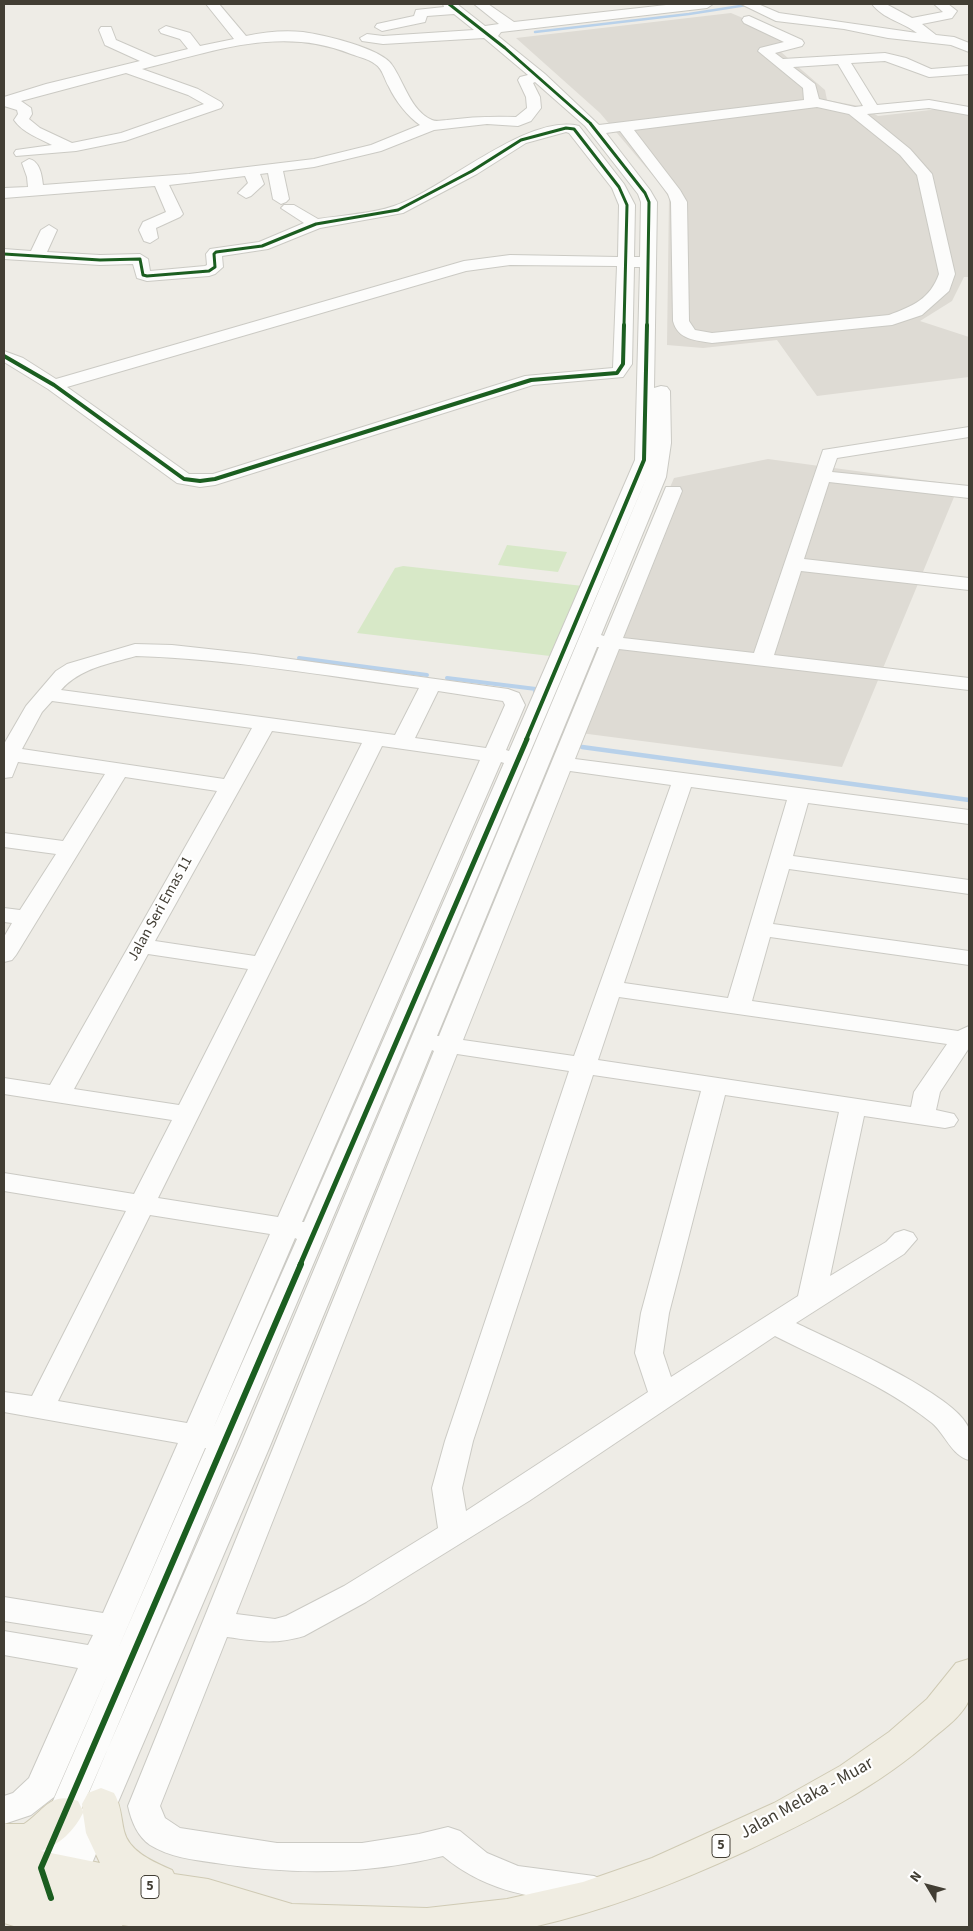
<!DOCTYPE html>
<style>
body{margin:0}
#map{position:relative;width:973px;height:1931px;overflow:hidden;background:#eeece6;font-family:"Source Sans 3",sans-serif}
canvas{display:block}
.frame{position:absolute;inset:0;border:5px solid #423e34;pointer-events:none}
.north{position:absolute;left:903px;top:1861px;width:50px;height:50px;-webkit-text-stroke:4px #fff;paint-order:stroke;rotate:307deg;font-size:14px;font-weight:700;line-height:20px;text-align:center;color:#423e34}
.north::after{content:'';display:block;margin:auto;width:18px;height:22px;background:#423e34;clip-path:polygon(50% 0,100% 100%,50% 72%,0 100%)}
</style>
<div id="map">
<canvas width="973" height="1931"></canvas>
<div class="frame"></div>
<div class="north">N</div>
</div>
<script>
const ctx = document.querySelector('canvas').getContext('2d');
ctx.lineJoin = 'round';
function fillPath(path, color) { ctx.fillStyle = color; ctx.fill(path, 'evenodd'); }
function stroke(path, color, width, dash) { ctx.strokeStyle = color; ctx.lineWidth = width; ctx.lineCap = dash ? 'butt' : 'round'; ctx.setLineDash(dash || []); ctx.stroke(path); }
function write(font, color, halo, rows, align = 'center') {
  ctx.font = font + ' "Source Sans 3",sans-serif'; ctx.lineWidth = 4.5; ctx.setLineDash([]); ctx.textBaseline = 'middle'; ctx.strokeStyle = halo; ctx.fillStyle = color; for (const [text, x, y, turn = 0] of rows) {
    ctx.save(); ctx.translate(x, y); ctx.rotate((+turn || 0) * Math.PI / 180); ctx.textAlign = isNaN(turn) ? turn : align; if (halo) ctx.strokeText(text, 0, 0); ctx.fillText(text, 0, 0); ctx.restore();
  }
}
const industrial = new Path2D(`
 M 731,13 L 804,44 L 781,52 L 825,90 L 827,100 L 859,106 L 878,116 L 939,109 L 969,115 L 969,277 L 964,277 L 952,301 L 920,321 L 969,337 L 969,377 L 817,396 L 777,340 L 703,348 L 667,345 L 669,198 L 661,185 L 600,113 L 516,38 Z
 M 768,459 L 959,485 L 842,767 L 565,731 L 674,478 Z`);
const green = new Path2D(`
 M 507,545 L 567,552 L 558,572 L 498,565 Z
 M 403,566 L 583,586 L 550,656 L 357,633 L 395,568 Z`);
const streamFar2 = new Path2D(`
 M 535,32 L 689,14 L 753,4`);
const streamFar1 = new Path2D(`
 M 299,658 L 427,675
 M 447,678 L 536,689 L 535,692`);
const stream = new Path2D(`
 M 582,747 L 969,800`);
const minor = new Path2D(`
 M 206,4 L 219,4 L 246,36 C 264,32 285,30 303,32 C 324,35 381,48 392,65 C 404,82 411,111 432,120 C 436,122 442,120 447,120 C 470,117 492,116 516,117 L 527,108 L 526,97 L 518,80 L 520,77 L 528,75 L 484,38 L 383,44 L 362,41 L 360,38 L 367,34 L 383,36 L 474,30 L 454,14 L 427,16 L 425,22 L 382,31 L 375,27 L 377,24 L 414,16 L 416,10 L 444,7 L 443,4 L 457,4 L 485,26 L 499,24 L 474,4 L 488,4 L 514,22 L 675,4 L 713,4 L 707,8 L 501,32 L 498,36 L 545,74 L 599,125 L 804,100 L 803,88 L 758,51 L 760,48 L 784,42 L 744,23 L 742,20 L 744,17 L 749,16 L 802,40 L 804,43 L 802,46 L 775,53 L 783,59 L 885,53 L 906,58 L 931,69 L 969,66 L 969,74 L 929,77 L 885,61 L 851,63 L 877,105 L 929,100 L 969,107 L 969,115 L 929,108 L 867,114 L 910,149 L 932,174 L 955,274 L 949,291 L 922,315 L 892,325 L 712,343 C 695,340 678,340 673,321 L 671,202 L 668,194 L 620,131 L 606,133 L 650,190 L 657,202 L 654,388 L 661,386 L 667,387 L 670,391 L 671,443 L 666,477 L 601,635 L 604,636 L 666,487 L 680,487 L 682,491 L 623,638 L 754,653 L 823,450 L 969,427 L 969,437 L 837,458 L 832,472 L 969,486 L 969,498 L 829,482 L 804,559 L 969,578 L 969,590 L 801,571 L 774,655 L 969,678 L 969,690 L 619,649 L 575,759 L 969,810 L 969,824 L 808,803 L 793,856 L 969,880 L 969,894 L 789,869 L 773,924 L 969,951 L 969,965 L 770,937 L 752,1001 L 958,1031 L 969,1026 L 969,1048 L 940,1092 L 936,1110 L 954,1114 L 958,1120 L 954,1126 L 945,1128 L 864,1116 L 830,1276 L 886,1242 L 895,1233 L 904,1230 L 913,1233 L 917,1239 L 904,1254 L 796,1323 C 830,1340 959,1395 969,1429 C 972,1438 969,1451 969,1460 C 951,1455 946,1435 932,1423 C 886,1386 828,1363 775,1336 L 529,1501 L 366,1602 L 304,1636 C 274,1645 257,1641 227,1637 L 160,1806 L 165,1818 L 180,1828 L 277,1843 L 362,1843 L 419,1834 L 448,1827 L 460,1831 L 487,1853 L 518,1866 L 594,1876 L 606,1881 L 611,1891 L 606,1901 L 594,1906 C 536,1897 490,1895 443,1856 C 366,1875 293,1875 216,1863 C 194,1860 169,1857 150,1845 C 137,1836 131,1820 128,1806 L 434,1051 L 432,1050 L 270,1446 L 87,1875 L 73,1896 L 61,1900 L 33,1892 L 24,1868 L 108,1674 L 54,1797 L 31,1815 L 4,1824 L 4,1796 L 13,1793 L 29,1778 L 78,1668 L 4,1655 L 4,1631 L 88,1645 L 93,1635 L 4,1621 L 4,1597 L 103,1613 L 178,1443 L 4,1412 L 4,1392 L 32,1396 L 126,1211 L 4,1191 L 4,1173 L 134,1194 L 172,1120 L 4,1094 L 4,1078 L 50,1085 L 217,791 L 125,777 L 16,955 L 12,960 L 4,962 L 4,937 L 12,923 L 4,922 L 4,908 L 20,910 L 56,854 L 4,847 L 4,833 L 63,841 L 105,774 L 18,762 L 12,777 L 4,778 L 4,744 L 26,706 L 56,671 L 67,664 L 135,644 L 172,645 L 254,654 L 508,689 L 519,693 L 525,705 L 506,750 L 509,751 L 635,460 L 640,267 L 634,267 L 632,364 L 623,377 L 533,385 L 215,485 L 200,487 L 177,483 L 48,389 L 4,362 L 4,351 L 23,358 L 56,379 L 464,261 L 510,255 L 618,257 L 619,205 L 612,188 L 569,133 L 566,132 L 526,143 L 477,174 L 403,213 L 320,228 L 268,249 L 222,256 L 223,267 L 215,274 L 209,276 L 147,281 L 137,278 L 133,264 L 100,265 L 4,259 L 4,249 L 31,251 L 41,230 L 49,225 L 57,230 L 47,252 L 100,255 L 140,254 L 148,259 L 150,271 L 205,266 L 207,265 L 206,254 L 210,249 L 259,242 L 304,223 L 281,208 L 284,205 L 294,205 L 318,219 C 343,215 371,214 394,206 C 445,189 527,113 579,126 L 624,184 L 635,205 L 634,257 L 640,257 L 641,202 L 638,194 L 585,126 L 535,82 L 533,83 L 540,97 L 541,108 L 531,121 L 518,126 L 487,124 L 434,130 L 381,151 L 314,167 L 283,171 L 289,199 L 286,202 L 281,204 L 273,199 L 268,173 L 260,174 L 264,184 L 251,196 L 246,198 L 238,193 L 248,183 L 245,176 L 169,185 L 183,214 L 180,217 L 156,228 L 158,238 L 150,243 L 144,241 L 139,230 L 143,222 L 166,212 L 155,186 L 4,198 L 4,188 L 28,187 L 27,177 L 22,163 L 29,159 C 40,161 42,176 43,185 L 189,174 L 314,159 L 371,145 L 420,125 C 408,117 395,100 389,87 C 384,79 383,69 375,64 C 369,59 359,57 351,54 C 281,25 211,52 142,69 L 198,89 L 221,102 L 223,105 L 221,108 L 125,141 L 76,151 L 16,156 L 14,153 L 16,150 L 52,145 C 39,138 23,133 14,120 L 18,114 L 17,110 L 4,106 L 4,97 L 46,84 L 140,61 L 105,45 L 99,30 L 101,27 L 111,27 L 116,40 L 155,57 L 188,49 L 180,39 L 161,33 L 159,30 L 166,26 L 190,33 L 200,46 L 234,39 ZM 838,64 L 863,106 L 855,107 L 819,99 L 815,84 L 793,67 ZM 126,73 L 188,95 L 204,104 L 121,133 L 72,143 L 40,128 L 29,119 L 32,114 L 31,108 L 21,101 ZM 817,107 L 849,114 L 900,155 L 917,175 L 939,274 C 930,299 913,306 889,315 L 712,333 L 695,330 L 689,321 L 687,202 L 680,190 L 634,130 ZM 510,265 L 617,266 L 613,368 L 525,376 L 213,474 L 189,474 L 67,387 L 466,271 ZM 648,474 L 240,1446 L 78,1817 L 81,1812 ZM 597,647 L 599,647 L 439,1036 L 437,1036 ZM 136,656 C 231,659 325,676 419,688 L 395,735 L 61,690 C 80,668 109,664 136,656 ZM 438,691 L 503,701 L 505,705 L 486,748 L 415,738 ZM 52,701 L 252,728 L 224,779 L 22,749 L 42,712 ZM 272,731 L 362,743 L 255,956 L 155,941 ZM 382,746 L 480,760 L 278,1217 L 158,1198 ZM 501,762 L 504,763 L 304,1222 L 302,1222 ZM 570,771 L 671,785 L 574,1056 L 463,1040 ZM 691,787 L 787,800 L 728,998 L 624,983 ZM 148,954 L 248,969 L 179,1105 L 74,1089 ZM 619,997 L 947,1044 L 914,1092 L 911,1107 L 598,1060 ZM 457,1054 L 569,1071 L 445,1441 L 432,1488 L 438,1528 L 344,1586 L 286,1616 L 275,1619 L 236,1614 ZM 593,1075 L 701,1091 L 641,1313 L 635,1353 L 648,1392 L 466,1511 L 462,1488 L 473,1441 ZM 725,1095 L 839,1112 L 798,1296 L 671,1377 L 663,1353 L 669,1313 ZM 150,1215 L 270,1234 L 187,1423 L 58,1401 ZM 295,1238 L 297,1239 L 213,1429 ZM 205,1448 L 206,1448 L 117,1651 Z
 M 741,4 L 758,4 L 779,13 L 917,33 C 903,22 883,19 872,4 L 886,4 L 912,18 L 943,12 L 934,4 L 948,4 L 957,11 L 952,18 L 922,24 L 936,35 L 954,37 L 969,43 L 969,52 L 951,45 L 888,38 L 844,29 L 776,21 Z`);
const major = new Path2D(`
 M 969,1659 C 969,1668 972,1692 969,1700 C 963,1715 945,1728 933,1738 C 878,1787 812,1820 746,1851 C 677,1883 607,1910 533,1927 L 135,1927 L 122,1925 L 123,1927 L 17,1927 L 4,1923 L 4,1824 L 24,1824 C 45,1810 50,1791 78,1801 L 83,1811 L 82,1804 L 88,1793 L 101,1788 L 114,1793 C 121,1805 121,1818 124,1831 C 129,1852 154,1862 172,1870 L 174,1874 L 208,1879 L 292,1904 L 427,1908 L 507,1899 L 583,1882 L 652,1858 L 774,1803 L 840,1766 L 889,1732 L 927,1699 L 956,1663 ZM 83,1813 L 86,1833 L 100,1863 L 41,1851 C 60,1844 74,1831 83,1813 Z`);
const cyclewayFar3 = new Path2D(`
 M 449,4 L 505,48 L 590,123 L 645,193 L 649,202 L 647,326
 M 4,254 L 100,260 L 140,259 L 143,275 L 147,276 L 209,271 L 215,267 L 214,254 L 216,252 L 262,246 L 316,224 L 398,210 L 472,171 L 521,140 L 566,128 L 574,129 L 619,187 L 627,205 L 624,326`);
const cyclewayFar2 = new Path2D(`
 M 4,356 L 54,385 L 184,479 L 200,481 L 215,479 L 531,380 L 617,373 L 623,364 L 624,325
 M 526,740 L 644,460 L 647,325`);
const cyclewayFar1 = new Path2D(`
 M 300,1265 L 527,739`);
const cycleway = new Path2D(`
 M 51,1898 L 41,1868 L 301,1264`);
const shields = [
 [721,1846,18],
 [150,1887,18]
];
const shieldNames = [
 ["5",721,1846],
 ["5",150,1887]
];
const streetNames = [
 ["Jalan Seri Emas 11",161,909,-61]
];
const nearStreetnames = [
 ["Jalan Melaka - Muar",807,1799,-29]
];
fillPath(industrial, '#dedbd4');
fillPath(green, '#d7e8c7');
stroke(streamFar2, '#b8d1ea', 2.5);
stroke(streamFar1, '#b8d1ea', 4);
stroke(stream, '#b8d1ea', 4.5);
stroke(minor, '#cbcac4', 2);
stroke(major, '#cfcab4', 2);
fillPath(minor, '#fcfcfb');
fillPath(major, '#f0ede2');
stroke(cyclewayFar3, '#1b5e20', 3);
stroke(cyclewayFar2, '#1b5e20', 4);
stroke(cyclewayFar1, '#1b5e20', 5);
stroke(cycleway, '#1b5e20', 6);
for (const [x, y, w] of shields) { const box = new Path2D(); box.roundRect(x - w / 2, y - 11.5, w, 23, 4); ctx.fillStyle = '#fff'; ctx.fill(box); stroke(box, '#423e34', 1); }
write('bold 14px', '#423e34', null, shieldNames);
write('15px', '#423e34', '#fff', streetNames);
write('18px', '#423e34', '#fff', nearStreetnames);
</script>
